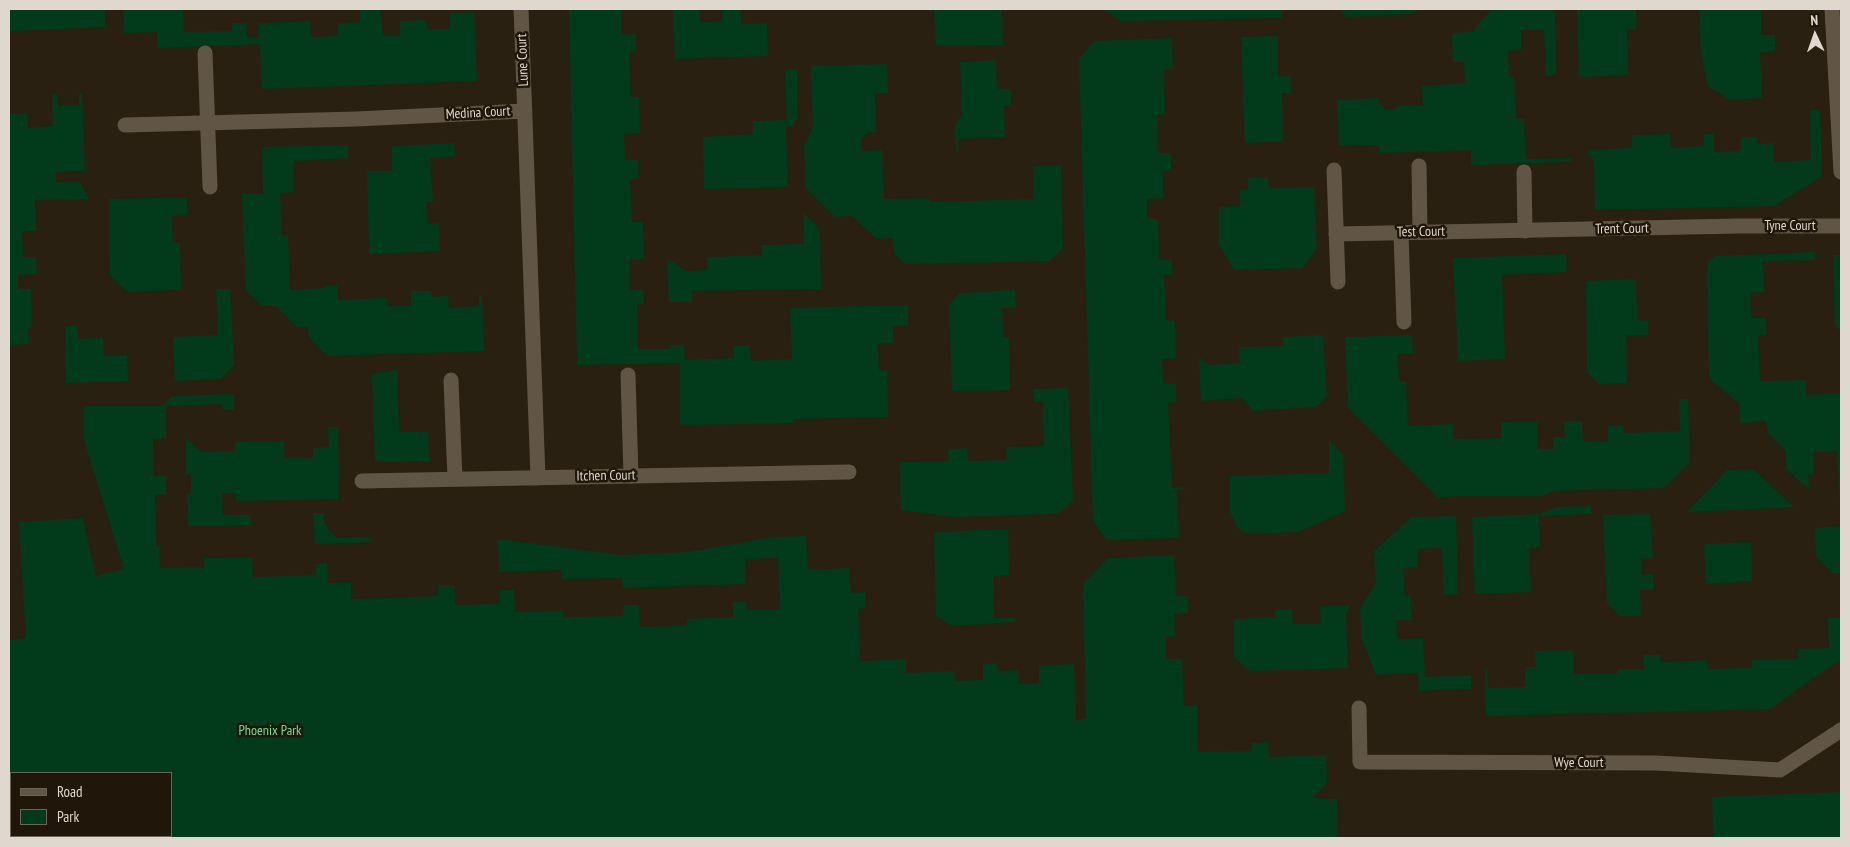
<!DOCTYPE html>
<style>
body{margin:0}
#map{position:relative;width:1850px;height:847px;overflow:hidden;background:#292012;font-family:"PT Sans Narrow",sans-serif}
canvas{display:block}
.frame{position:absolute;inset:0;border:10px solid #dfd8cf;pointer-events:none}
.legend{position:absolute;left:10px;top:772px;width:162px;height:65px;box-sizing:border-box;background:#201609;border:1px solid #6c6458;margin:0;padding:6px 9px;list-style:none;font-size:15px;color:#dfd8cf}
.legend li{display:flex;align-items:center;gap:10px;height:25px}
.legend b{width:25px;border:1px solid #6c6458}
.north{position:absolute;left:1790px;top:10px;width:50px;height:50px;-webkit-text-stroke:4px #201609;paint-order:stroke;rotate:357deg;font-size:14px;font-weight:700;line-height:20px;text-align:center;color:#dfd8cf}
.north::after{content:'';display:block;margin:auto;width:18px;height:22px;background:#dfd8cf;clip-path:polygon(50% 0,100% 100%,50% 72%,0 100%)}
</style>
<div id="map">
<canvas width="1850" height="847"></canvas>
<div class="frame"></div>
<ul class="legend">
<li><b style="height:6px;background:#615546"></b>Road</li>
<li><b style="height:14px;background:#013b1b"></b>Park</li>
</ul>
<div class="north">N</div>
</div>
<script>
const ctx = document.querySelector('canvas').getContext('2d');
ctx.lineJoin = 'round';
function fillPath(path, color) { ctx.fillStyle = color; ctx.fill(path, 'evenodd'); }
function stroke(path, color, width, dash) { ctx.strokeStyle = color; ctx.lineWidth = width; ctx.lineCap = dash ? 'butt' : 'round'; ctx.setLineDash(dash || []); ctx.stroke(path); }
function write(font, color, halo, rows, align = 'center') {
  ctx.font = font + ' "PT Sans Narrow",sans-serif'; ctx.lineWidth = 5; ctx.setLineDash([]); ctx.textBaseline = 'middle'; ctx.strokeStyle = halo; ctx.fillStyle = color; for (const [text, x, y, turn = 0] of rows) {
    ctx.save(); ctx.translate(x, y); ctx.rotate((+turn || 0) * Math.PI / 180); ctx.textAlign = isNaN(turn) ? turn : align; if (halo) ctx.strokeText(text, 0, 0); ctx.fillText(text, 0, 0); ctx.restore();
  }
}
const green = new Path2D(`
 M 9,9 L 105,9 L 105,27 L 9,31 Z
 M 123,9 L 183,9 L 184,32 L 232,31 L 232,23 L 246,23 L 247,38 L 259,37 L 258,23 L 310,21 L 311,37 L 338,36 L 338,23 L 360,22 L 360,9 L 380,9 L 383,36 L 400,36 L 400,21 L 426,20 L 427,29 L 450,29 L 450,13 L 474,12 L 477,81 L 262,89 L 260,44 L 157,48 L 157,32 L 124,33 Z
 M 569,9 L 621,9 L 621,35 L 636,34 L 636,51 L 629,52 L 631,97 L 639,97 L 640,133 L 624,134 L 625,160 L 638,160 L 639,178 L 630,179 L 632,222 L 643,222 L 644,259 L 629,260 L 630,290 L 643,290 L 644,303 L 637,304 L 638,349 L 670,349 L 670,345 L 684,345 L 685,360 L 734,358 L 734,346 L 750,346 L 751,361 L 792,359 L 790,308 L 908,305 L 908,325 L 893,326 L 893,343 L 878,344 L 879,370 L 887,371 L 888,417 L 794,419 L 794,423 L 680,425 L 680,363 L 577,365 Z
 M 673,9 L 699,9 L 700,22 L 722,21 L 722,9 L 741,9 L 741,24 L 767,23 L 768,56 L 675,59 Z
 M 934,9 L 1002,9 L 1003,45 L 936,46 Z
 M 1104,9 L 1282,9 L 1282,18 L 1121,21 Z
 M 1341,9 L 1420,9 L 1411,14 L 1346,17 Z
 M 1492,9 L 1551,9 L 1555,13 L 1556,75 L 1546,76 L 1544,30 L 1521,30 L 1521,50 L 1508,51 L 1509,77 L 1514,77 L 1516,119 L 1524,119 L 1526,159 L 1571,158 L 1572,162 L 1471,165 L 1471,150 L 1380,153 L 1379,145 L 1339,146 L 1337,100 L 1378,98 L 1381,105 L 1387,110 L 1394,110 L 1398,106 L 1423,105 L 1422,86 L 1465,83 L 1464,62 L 1453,62 L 1452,33 L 1475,31 L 1475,27 Z
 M 1577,9 L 1636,9 L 1636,29 L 1627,30 L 1628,75 L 1579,77 Z
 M 1699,9 L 1761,9 L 1761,35 L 1775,35 L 1775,51 L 1760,52 L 1762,98 L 1731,100 L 1708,86 L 1701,54 Z
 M 1278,36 L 1278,76 L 1290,75 L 1291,93 L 1282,93 L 1283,141 L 1245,143 L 1241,37 Z
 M 1172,38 L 1173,69 L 1164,70 L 1165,114 L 1157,115 L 1158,153 L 1171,153 L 1171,171 L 1163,171 L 1163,198 L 1147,199 L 1147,219 L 1158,219 L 1159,260 L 1172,259 L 1172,275 L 1164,275 L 1166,320 L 1175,321 L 1176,358 L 1162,359 L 1163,383 L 1176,384 L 1176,402 L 1168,403 L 1172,488 L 1184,487 L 1185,490 L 1177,490 L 1179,538 L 1107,540 L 1093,521 L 1079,59 L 1094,41 Z
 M 996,60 L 997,89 L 1011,89 L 1011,105 L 1004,105 L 1005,137 L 958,139 L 958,152 L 956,153 L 955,123 L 962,116 L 960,62 Z
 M 887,64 L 888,93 L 875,94 L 876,132 L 868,132 L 861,140 L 862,151 L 882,150 L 884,199 L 929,198 L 930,202 L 1034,199 L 1033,166 L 1061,165 L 1063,248 L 1050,261 L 906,264 L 894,254 L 893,238 L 877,239 L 852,216 L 835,217 L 806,188 L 804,145 L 813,126 L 811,66 Z
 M 797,69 L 797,119 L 793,126 L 786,127 L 788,187 L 704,189 L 703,137 L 753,134 L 753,121 L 787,120 L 785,70 Z
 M 57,94 L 58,106 L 79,105 L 79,94 L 82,94 L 85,171 L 56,172 L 56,182 L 79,181 L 89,199 L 35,200 L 36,231 L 22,231 L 23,257 L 36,257 L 37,274 L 18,275 L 18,289 L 31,289 L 32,327 L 28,328 L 29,344 L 9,345 L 9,105 L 10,114 L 27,113 L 28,128 L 53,126 L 52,95 Z
 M 1810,110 L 1820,110 L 1822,176 L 1774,206 L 1595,210 L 1594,163 L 1587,150 L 1632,148 L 1632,135 L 1670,134 L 1671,148 L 1704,146 L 1704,134 L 1714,133 L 1714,152 L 1741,151 L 1741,137 L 1757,137 L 1757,144 L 1773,143 L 1774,162 L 1811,160 Z
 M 454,143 L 455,156 L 430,158 L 433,202 L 426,202 L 427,224 L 439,223 L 440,251 L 369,254 L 367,171 L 392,171 L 392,146 Z
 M 348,145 L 348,158 L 293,161 L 294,192 L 280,193 L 282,235 L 288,235 L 290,290 L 323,288 L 326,286 L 337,285 L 338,300 L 387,298 L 387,306 L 411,305 L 411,291 L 431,291 L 432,297 L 448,296 L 449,308 L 479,306 L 479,295 L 482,295 L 484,351 L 327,356 L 309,337 L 308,327 L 297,327 L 276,306 L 262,306 L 246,290 L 242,194 L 263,193 L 262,147 Z
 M 1268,177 L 1269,188 L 1314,187 L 1317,249 L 1302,268 L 1234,270 L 1219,245 L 1219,207 L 1240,206 L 1240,190 L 1248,189 L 1248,178 Z
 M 187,197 L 187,215 L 172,216 L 173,243 L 180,243 L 181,290 L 128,292 L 110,276 L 109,199 Z
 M 803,213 L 820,229 L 821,289 L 692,291 L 692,302 L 669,302 L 667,258 L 685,271 L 707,270 L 707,257 L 762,255 L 762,245 L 804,244 Z
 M 1815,252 L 1815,260 L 1763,261 L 1764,292 L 1750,293 L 1751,318 L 1766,318 L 1766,335 L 1758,336 L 1760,381 L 1806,380 L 1806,395 L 1841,393 L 1841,573 L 1832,573 L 1816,556 L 1815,528 L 1841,526 L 1837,451 L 1813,452 L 1814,475 L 1808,475 L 1809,489 L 1786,469 L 1786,451 L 1768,433 L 1766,421 L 1740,423 L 1740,405 L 1709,378 L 1707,263 L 1715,256 Z
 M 1566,254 L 1567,272 L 1502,275 L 1505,359 L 1458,361 L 1453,258 Z
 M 1833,255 L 1841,255 L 1841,332 L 1835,325 Z
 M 1636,279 L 1637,320 L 1648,321 L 1648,335 L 1626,335 L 1627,383 L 1598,384 L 1587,372 L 1586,281 Z
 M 216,289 L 230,289 L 234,365 L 221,379 L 175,381 L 173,337 L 218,335 Z
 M 1015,290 L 1016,308 L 1002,308 L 1003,337 L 1009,337 L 1010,390 L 952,391 L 949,305 L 959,293 Z
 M 65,326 L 77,326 L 78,339 L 103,338 L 104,356 L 127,355 L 128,381 L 66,383 Z
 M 1323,335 L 1327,396 L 1316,407 L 1253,411 L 1242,398 L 1201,401 L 1199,357 L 1209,365 L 1240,363 L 1239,347 L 1283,346 L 1283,337 Z
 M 1412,335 L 1413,353 L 1397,354 L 1399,381 L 1406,381 L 1408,426 L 1453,424 L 1454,439 L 1501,438 L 1501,422 L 1537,421 L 1538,449 L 1553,449 L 1553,437 L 1565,437 L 1564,421 L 1582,421 L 1583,442 L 1608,441 L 1608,426 L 1623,425 L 1624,433 L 1680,431 L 1679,399 L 1688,399 L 1690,462 L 1664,488 L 1554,491 L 1541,496 L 1457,496 L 1439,498 L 1348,407 L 1345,337 Z
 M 397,370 L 399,432 L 428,432 L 429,461 L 375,462 L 372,374 Z
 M 1068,388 L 1073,501 L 1058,514 L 952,517 L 901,510 L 900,462 L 949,461 L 948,449 L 967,448 L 968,461 L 1007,460 L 1006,447 L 1044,446 L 1043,402 L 1034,402 L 1033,389 Z
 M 234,394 L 234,410 L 223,410 L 222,404 L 166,406 L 166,438 L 153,439 L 154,476 L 166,476 L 166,494 L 155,495 L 156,546 L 159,547 L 160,568 L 204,567 L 203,558 L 252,557 L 253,577 L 316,575 L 315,564 L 327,563 L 328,583 L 351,582 L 351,599 L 438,596 L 438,585 L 454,585 L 455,605 L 500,604 L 500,590 L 514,590 L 515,612 L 563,611 L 564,617 L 623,616 L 624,605 L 639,605 L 640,627 L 687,626 L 687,619 L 733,617 L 733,602 L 746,602 L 747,610 L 780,609 L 778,558 L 745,559 L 746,584 L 623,588 L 622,578 L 562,579 L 561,570 L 499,572 L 498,539 L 622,555 L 687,552 L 775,537 L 806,536 L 808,570 L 849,568 L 851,593 L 865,592 L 866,608 L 858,609 L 860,661 L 906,659 L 906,673 L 954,671 L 955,681 L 983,680 L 983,664 L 997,663 L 998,671 L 1018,670 L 1019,684 L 1039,683 L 1039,666 L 1074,664 L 1076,721 L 1086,718 L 1083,584 L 1108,558 L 1174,555 L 1176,596 L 1188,596 L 1188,613 L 1174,614 L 1175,636 L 1166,637 L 1166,659 L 1182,659 L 1184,706 L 1197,706 L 1198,752 L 1252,751 L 1252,743 L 1268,742 L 1269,757 L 1326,755 L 1327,783 L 1312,798 L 1337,799 L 1338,838 L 9,838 L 9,640 L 26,638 L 19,522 L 83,518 L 96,576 L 124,569 L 84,440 L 84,406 L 162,406 L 172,396 ZM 11,773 L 171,773 L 171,836 L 11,836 Z
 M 328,427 L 338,427 L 339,499 L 236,501 L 236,493 L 222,493 L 223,515 L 250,515 L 251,525 L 188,526 L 187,494 L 191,494 L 191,474 L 186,474 L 186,438 L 202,452 L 235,451 L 235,442 L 284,441 L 284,458 L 313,457 L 313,448 L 329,447 Z
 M 1329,440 L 1343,454 L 1345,511 L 1298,532 L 1247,534 L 1238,528 L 1230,512 L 1230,476 L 1329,473 Z
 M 1753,469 L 1794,507 L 1687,512 L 1727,470 Z
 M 1591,506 L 1591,514 L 1539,516 L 1540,547 L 1529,548 L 1531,592 L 1475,594 L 1472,517 L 1540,514 L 1556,507 Z
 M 313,513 L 324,513 L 324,523 L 336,538 L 369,537 L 374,542 L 315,544 Z
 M 1650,514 L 1653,558 L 1641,559 L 1642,575 L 1653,574 L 1653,590 L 1640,590 L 1641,616 L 1620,616 L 1607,603 L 1603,515 Z
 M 1456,516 L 1458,594 L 1444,595 L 1442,548 L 1417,549 L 1418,567 L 1403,568 L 1405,596 L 1411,596 L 1412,620 L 1396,620 L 1397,639 L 1423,638 L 1425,677 L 1471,675 L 1471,689 L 1419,691 L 1418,673 L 1376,675 L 1362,640 L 1360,609 L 1376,583 L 1374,551 L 1412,517 Z
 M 1008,529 L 1009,575 L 993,576 L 994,618 L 1015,618 L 1015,622 L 952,626 L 936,616 L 934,532 Z
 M 1751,542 L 1752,581 L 1706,584 L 1704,544 Z
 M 1351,605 L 1346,613 L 1348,668 L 1250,671 L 1234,657 L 1234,619 L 1275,617 L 1275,610 L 1292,610 L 1293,624 L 1321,624 L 1320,606 Z
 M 1828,618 L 1841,618 L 1841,659 L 1770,709 L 1486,716 L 1485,669 L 1487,669 L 1488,688 L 1525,687 L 1525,667 L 1536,667 L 1535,651 L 1573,650 L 1574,674 L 1618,673 L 1619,669 L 1644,669 L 1643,655 L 1660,655 L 1661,662 L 1707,660 L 1707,669 L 1752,668 L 1752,660 L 1797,659 L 1798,649 L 1829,648 Z
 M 1841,792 L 1841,838 L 1713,838 L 1712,797 Z`);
const service = new Path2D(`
 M 205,53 L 210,187
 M 1419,166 L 1420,232
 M 1334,170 L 1338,282
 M 1524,172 L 1525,231
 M 1401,233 L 1404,322
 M 628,375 L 631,476
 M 451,380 L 455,479`);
const minor = new Path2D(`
 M 521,9 L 538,478
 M 1832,9 L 1841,172
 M 125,125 L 356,119 L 525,111
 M 1336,234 L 1739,226 L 1841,226
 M 362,481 L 849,472
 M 1359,708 L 1360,762 L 1656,763 L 1780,770 L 1841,730`);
const streetNames = [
 ["Lune Court",523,60,-92],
 ["Medina Court",478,113,-3],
 ["Tyne Court",1790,226],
 ["Trent Court",1622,229,-1],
 ["Test Court",1421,232,-1],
 ["Itchen Court",606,476,-1],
 ["Wye Court",1579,763]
];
const parkNames = [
 ["Phoenix Park",270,731]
];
fillPath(green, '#013b1b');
stroke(service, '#615546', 15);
stroke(minor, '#615546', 15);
write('14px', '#dfd8cf', '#201609', streetNames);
write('14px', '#69e191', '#201609', parkNames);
</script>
